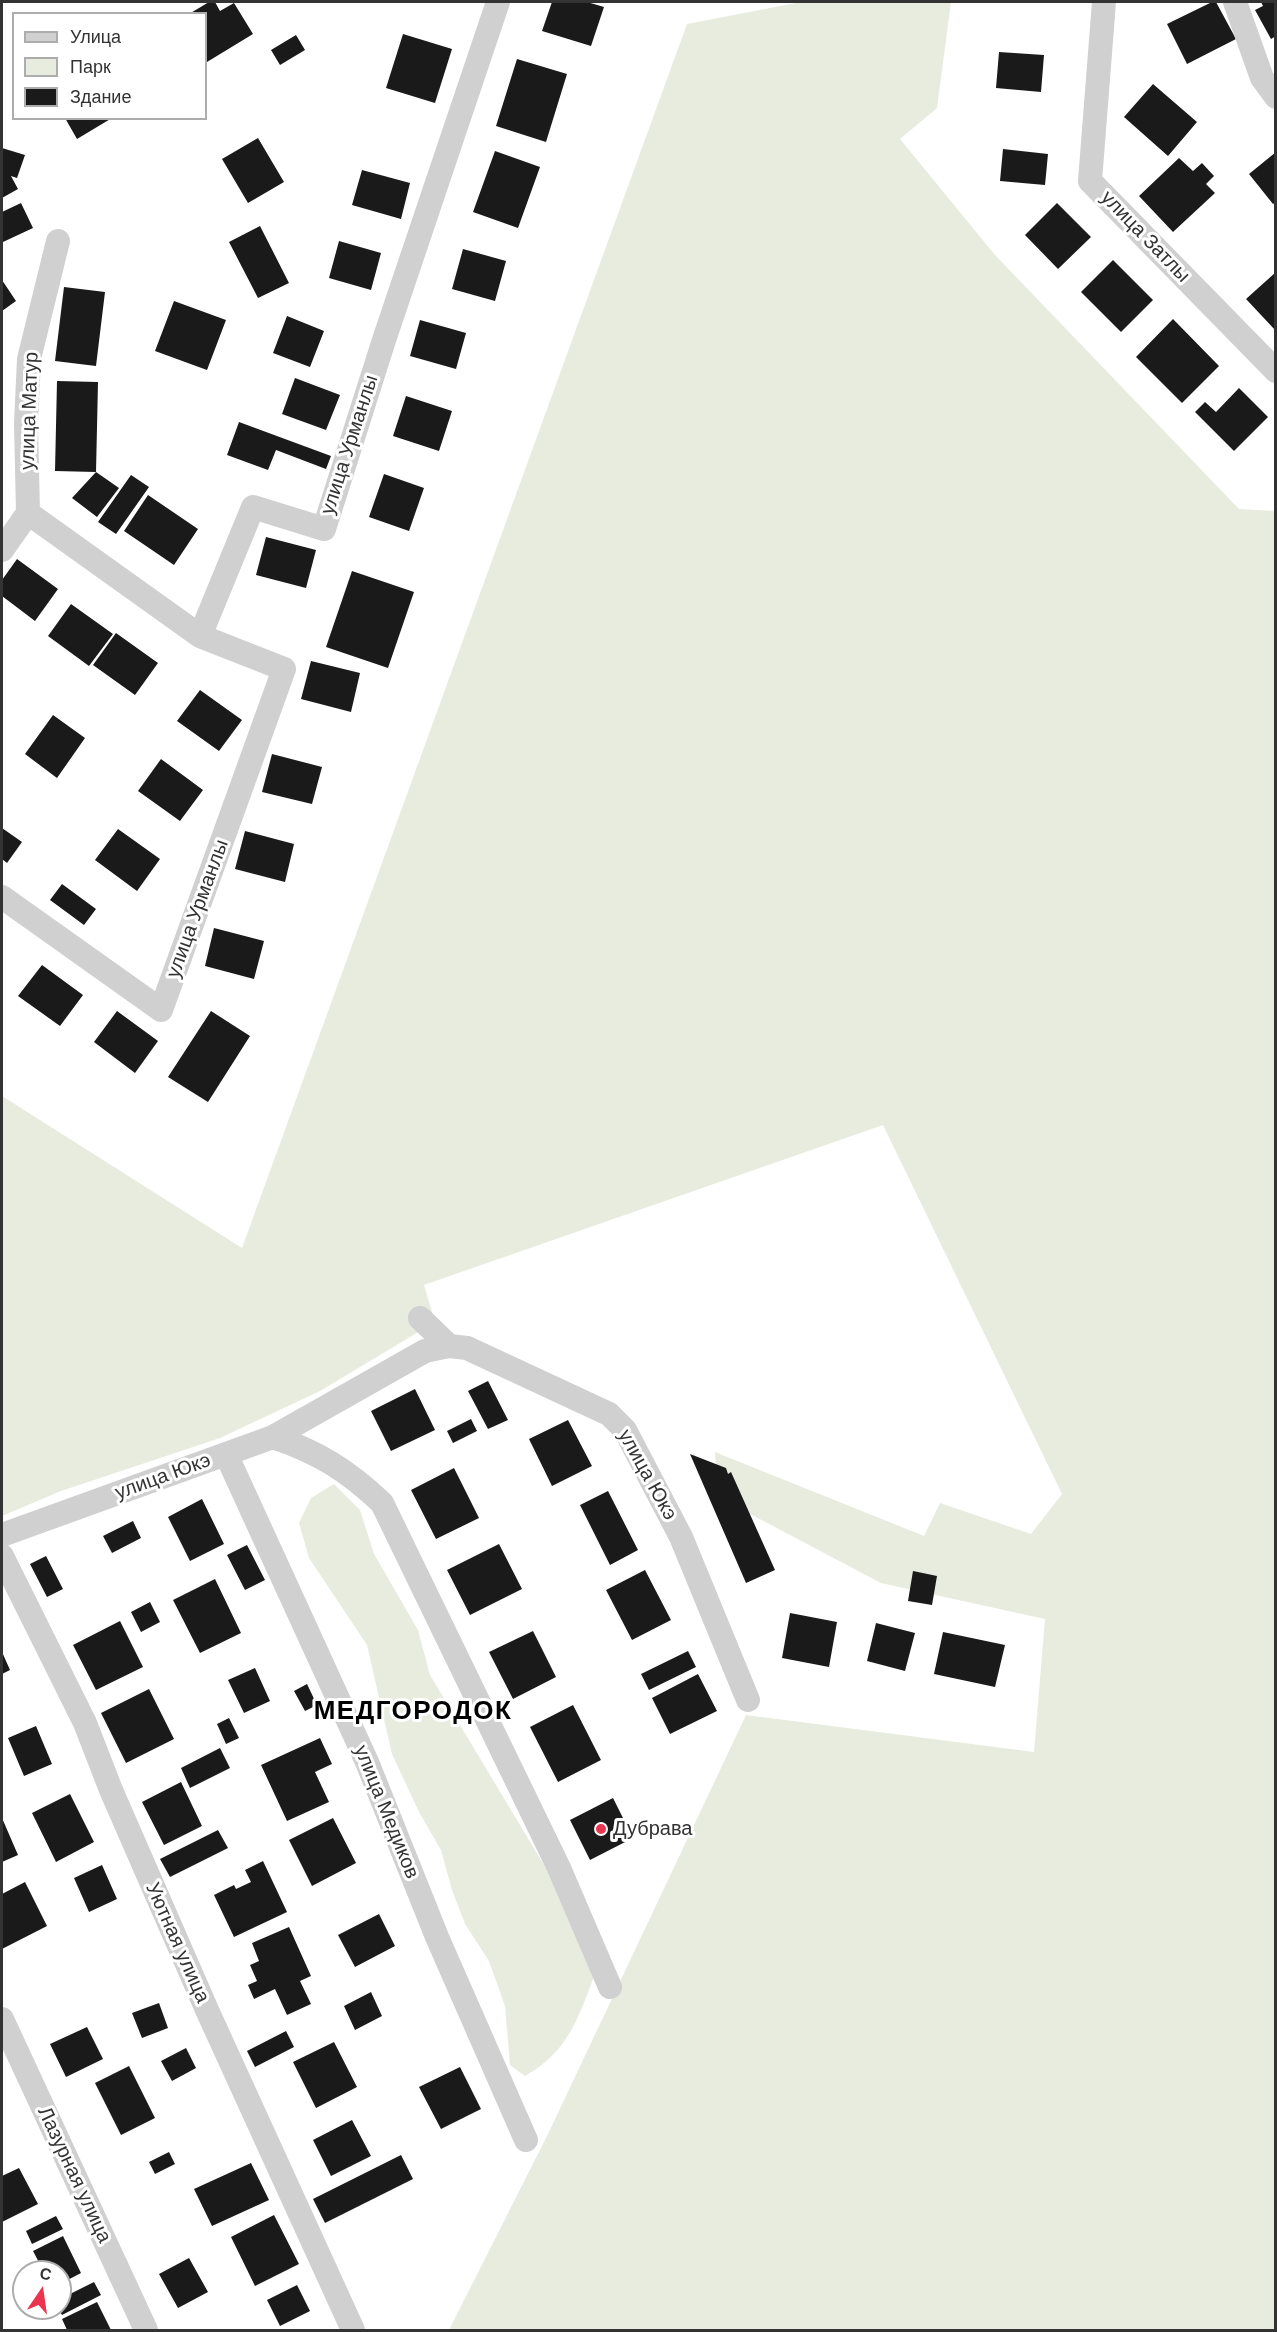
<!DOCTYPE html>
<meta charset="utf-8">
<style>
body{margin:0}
#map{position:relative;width:1277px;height:2332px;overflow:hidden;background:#fff;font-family:Helvetica,sans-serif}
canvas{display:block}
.frame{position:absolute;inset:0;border:3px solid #333;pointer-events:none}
.legend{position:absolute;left:12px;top:12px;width:195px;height:108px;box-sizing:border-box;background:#fff;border:2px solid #adadad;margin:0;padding:8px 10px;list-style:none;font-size:18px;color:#333}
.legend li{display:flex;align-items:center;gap:12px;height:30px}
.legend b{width:30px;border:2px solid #adadad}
.north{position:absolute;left:12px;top:2260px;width:60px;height:60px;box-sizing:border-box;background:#fff;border:2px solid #adadad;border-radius:50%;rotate:13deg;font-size:16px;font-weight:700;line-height:24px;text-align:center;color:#333}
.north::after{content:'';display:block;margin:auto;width:21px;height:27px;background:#e9354e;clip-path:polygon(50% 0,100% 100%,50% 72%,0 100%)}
</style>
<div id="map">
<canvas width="1277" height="2332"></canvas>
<div class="frame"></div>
<ul class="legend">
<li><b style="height:8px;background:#d0d0d0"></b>Улица</li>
<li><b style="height:16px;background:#e7ecde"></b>Парк</li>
<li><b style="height:16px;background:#1a1a1a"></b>Здание</li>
</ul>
<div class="north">С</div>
</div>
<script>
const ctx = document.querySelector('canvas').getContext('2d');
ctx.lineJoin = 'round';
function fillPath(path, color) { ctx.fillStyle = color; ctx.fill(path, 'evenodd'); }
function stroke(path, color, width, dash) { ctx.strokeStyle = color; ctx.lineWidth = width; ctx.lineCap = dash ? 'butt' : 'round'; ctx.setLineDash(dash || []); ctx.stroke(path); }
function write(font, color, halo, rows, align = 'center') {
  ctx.font = font + ' Helvetica,sans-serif'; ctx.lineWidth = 6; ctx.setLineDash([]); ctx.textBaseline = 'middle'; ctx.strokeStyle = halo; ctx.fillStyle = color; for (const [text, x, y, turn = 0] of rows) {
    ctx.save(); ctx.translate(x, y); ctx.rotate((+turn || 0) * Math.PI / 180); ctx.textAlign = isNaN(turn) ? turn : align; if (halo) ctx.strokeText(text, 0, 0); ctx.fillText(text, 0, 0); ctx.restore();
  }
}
const green = new Path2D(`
 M 827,2 L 951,2 L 937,108 L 900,139 L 995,255 L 1239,509 L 1275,511 L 1275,2330 L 449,2330 L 548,2134 L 746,1715 L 1034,1752 L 1045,1619 L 881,1583 L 718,1497 L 715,1452 L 924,1536 L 940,1503 L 1031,1534 L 1062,1494 L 883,1125 L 424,1285 L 435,1322 L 320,1391 L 220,1438 L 61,1491 L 2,1516 L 2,1096 L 242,1248 L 687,24 L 796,3 Z
 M 334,1484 L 360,1510 L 374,1554 L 418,1630 L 430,1675 L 556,1885 L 595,1974 C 578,2018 569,2051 525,2076 L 510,2065 L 505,2006 L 489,1961 L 465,1924 L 452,1890 L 441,1850 L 419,1812 L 392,1754 L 367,1645 L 309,1558 L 299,1523 L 311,1498 Z`);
const building = new Path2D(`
 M 209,2 L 215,2 L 220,11 L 234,3 L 253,34 L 207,62 L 206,58 L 206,14 L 189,14 Z
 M 552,2 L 587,2 L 604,7 L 591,46 L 542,31 Z
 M 1212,2 L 1216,2 L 1236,39 L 1187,64 L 1167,24 Z
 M 1261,2 L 1276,2 L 1276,36 L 1271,39 L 1255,10 L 1263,6 Z
 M 403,34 L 452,49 L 435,103 L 386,88 Z
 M 296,35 L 305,50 L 280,65 L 271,50 Z
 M 999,52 L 1044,55 L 1041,92 L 996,88 Z
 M 517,59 L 567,74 L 546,142 L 496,126 Z
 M 1153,84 L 1197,122 L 1168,156 L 1124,117 Z
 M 65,118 L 112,118 L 77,139 Z
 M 258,138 L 284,182 L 248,203 L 222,159 Z
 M 2,148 L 25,155 L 17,178 L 11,176 L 18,189 L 2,198 Z
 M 1003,149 L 1048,154 L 1045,185 L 1000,181 Z
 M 495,151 L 540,167 L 518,228 L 473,212 Z
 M 1276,152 L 1276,202 L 1273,204 L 1249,174 Z
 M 1179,158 L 1193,171 L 1202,163 L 1214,176 L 1206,184 L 1215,193 L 1173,232 L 1139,196 Z
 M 362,170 L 410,183 L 401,219 L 352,205 Z
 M 21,203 L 33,228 L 3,242 L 2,212 Z
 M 1057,203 L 1091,237 L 1058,269 L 1025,235 Z
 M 260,226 L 289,283 L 258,298 L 229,242 Z
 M 339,241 L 381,253 L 371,290 L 329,278 Z
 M 463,249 L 506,261 L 495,301 L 452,289 Z
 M 1113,260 L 1153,300 L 1121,332 L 1081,292 Z
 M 1276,272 L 1276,331 L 1246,299 Z
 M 2,280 L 16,301 L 2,311 Z
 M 64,287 L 105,292 L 96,366 L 55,361 Z
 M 174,301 L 226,320 L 207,370 L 155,351 Z
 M 287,316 L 324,331 L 310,367 L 273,353 Z
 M 1173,319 L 1219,366 L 1182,403 L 1136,357 Z
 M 420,320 L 466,333 L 456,369 L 410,356 Z
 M 295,378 L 340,395 L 326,430 L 282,414 Z
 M 57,381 L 98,382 L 96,472 L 119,488 L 97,517 L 72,498 L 96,472 L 55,471 Z
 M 1239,388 L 1268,417 L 1234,451 L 1195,412 L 1205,402 L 1216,412 Z
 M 406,396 L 452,411 L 439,451 L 393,436 Z
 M 239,422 L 331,456 L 326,469 L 276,450 L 268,470 L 227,455 Z
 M 384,474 L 424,488 L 409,531 L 369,517 Z
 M 131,475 L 149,487 L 116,534 L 98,522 Z
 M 148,495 L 198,529 L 174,565 L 124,531 Z
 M 266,537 L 316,550 L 306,588 L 256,575 Z
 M 17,559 L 58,589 L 35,621 L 2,596 L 2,580 Z
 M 352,571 L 414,592 L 388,668 L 326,647 Z
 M 71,604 L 113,634 L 89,666 L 48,636 Z
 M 116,633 L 158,663 L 135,695 L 93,665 Z
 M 311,661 L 360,673 L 351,712 L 301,699 Z
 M 200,690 L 242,720 L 219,751 L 177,721 Z
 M 53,715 L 85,738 L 57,778 L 25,754 Z
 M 272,754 L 322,767 L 312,804 L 262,792 Z
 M 161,759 L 203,790 L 180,821 L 138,791 Z
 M 2,828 L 22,842 L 7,863 L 2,859 Z
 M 118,829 L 160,859 L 137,891 L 95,860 Z
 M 245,831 L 294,844 L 285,882 L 235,869 Z
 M 62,884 L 96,909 L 84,925 L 50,900 Z
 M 214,928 L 264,941 L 254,979 L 205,966 Z
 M 42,965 L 83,995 L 60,1026 L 18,996 Z
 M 117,1011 L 158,1041 L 135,1073 L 94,1042 Z
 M 211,1011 L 250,1036 L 208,1102 L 168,1077 Z
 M 488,1381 L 508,1420 L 488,1429 L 468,1391 Z
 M 415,1389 L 435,1430 L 391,1451 L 371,1411 Z
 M 471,1419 L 477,1431 L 453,1443 L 447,1431 Z
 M 568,1420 L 592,1466 L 552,1486 L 529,1439 Z
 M 690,1454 L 726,1468 L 728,1474 L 731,1472 L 775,1570 L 746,1583 Z
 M 454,1468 L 479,1518 L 436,1539 L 411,1490 Z
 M 608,1491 L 638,1550 L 610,1565 L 580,1505 Z
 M 202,1499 L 224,1544 L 190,1561 L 168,1517 Z
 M 133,1521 L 141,1538 L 112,1553 L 103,1536 Z
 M 499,1544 L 522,1589 L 470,1615 L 447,1570 Z
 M 247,1545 L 265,1580 L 245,1590 L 227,1555 Z
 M 46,1556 L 63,1589 L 47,1597 L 30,1564 Z
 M 645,1570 L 671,1620 L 632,1640 L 606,1590 Z
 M 913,1571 L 937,1576 L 932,1605 L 908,1601 Z
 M 215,1579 L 241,1633 L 200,1653 L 173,1600 Z
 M 150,1602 L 160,1622 L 141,1632 L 131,1612 Z
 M 790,1613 L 837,1622 L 829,1667 L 782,1658 Z
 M 120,1621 L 143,1667 L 96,1690 L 73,1645 Z
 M 876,1623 L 915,1633 L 905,1671 L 867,1661 Z
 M 533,1631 L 556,1677 L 513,1699 L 489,1652 Z
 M 943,1632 L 1005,1645 L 995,1687 L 934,1674 Z
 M 688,1651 L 696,1667 L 649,1690 L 641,1674 Z
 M 2,1652 L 10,1670 L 2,1674 Z
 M 255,1668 L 270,1701 L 244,1713 L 228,1680 Z
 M 698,1674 L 717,1711 L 670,1734 L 652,1698 Z
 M 307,1684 L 317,1705 L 305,1711 L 294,1691 Z
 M 149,1689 L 174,1739 L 126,1763 L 101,1713 Z
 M 573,1705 L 601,1760 L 558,1782 L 530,1727 Z
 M 229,1718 L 239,1738 L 226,1744 L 217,1724 Z
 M 36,1726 L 52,1764 L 24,1776 L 8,1738 Z
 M 320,1738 L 332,1764 L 315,1772 L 329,1802 L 287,1821 L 261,1765 Z
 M 220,1748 L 230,1768 L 190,1788 L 181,1768 Z
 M 181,1782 L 202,1826 L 164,1845 L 142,1802 Z
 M 70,1794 L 94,1842 L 56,1862 L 32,1813 Z
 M 613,1798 L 633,1838 L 590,1860 L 570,1820 Z
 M 2,1818 L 18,1855 L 2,1862 Z
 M 333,1818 L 356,1863 L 312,1886 L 289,1840 Z
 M 218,1830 L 228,1848 L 170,1877 L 160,1859 Z
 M 263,1861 L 287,1912 L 234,1937 L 214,1895 L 234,1885 L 236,1889 L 251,1882 L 245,1870 Z
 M 102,1865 L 117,1899 L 89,1912 L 74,1878 Z
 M 25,1882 L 47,1926 L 2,1949 L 2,1894 Z
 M 379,1914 L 395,1946 L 355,1967 L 338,1935 Z
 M 289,1927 L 311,1976 L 300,1981 L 311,2004 L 287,2015 L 275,1989 L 254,1999 L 248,1985 L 257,1981 L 250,1965 L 259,1961 L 252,1943 Z
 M 371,1992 L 382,2016 L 355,2030 L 344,2006 Z
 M 159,2003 L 168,2028 L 142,2038 L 132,2013 Z
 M 87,2027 L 103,2059 L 66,2077 L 50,2044 Z
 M 286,2031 L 294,2047 L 255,2067 L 247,2051 Z
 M 334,2042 L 357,2087 L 316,2108 L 293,2062 Z
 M 186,2048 L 196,2068 L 172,2081 L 161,2061 Z
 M 129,2066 L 155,2118 L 121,2135 L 95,2083 Z
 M 460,2067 L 481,2109 L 441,2129 L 419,2087 Z
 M 352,2120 L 371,2156 L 331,2176 L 313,2140 Z
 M 169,2152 L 175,2164 L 155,2174 L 149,2162 Z
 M 401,2155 L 413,2179 L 325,2223 L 313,2199 Z
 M 251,2163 L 269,2200 L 212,2226 L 194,2189 Z
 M 19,2168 L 38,2204 L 2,2222 L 2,2176 Z
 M 274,2215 L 299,2264 L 255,2286 L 231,2237 Z
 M 56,2216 L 63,2229 L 32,2244 L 26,2231 Z
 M 63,2236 L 81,2273 L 60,2284 L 60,2272 L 44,2272 L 33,2251 Z
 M 189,2258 L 208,2292 L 178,2308 L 159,2274 Z
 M 94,2282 L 101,2295 L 62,2315 L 58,2308 L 60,2308 L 60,2299 Z
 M 297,2285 L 310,2311 L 280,2326 L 267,2300 Z
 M 97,2302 L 111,2330 L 67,2330 L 62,2319 Z`);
const minor = new Path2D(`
 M 1104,2 L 1090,181 L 1276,371
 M 1235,2 L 1262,78 L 1276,97
 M 58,241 L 29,359 L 26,423 L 28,513 L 200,636
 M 2,550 L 28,513
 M 2,897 L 161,1010 L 284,669 L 200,636 L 253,507 L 324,529 L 384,340 L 498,2
 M 420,1318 L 449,1346
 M 273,1437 C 318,1452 347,1470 382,1503 L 559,1868 L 610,1987
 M 226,1454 L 367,1762 L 437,1937 L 526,2140
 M 2,1535 L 273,1437 L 425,1351 L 449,1346 L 467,1348 L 609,1414 L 625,1430 L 681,1537 L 748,1700
 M 2,1556 L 85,1723 L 111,1790 L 207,2010 L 353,2330
 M 2,2019 L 146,2330`);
const markers = [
 [601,1829,6,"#e9354e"]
];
const streetNames = [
 ["улица Затлы",1145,237,46],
 ["улица Матур",30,411,-88],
 ["улица Урманлы",350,445,-72],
 ["улица Урманлы",198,909,-70],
 ["улица Юкэ",647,1475,61],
 ["улица Юкэ",163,1477,-20],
 ["улица Медиков",386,1812,68],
 ["Уютная улица",177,1943,66],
 ["Лазурная улица",74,2175,65]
];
const poiNames = [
 ["Дубрава",613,1829]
];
const districtNames = [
 ["МЕДГОРОДОК",413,1712]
];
fillPath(green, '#e7ecde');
fillPath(building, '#1a1a1a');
stroke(minor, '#d0d0d0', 24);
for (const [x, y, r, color] of markers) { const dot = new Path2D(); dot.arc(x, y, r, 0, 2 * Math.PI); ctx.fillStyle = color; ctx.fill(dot); stroke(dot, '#fff', 2); }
write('20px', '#333', '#fff', streetNames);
write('20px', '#333', '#fff', poiNames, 'left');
ctx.letterSpacing = '1.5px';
write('bold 26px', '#000', '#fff', districtNames);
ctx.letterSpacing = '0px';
</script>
